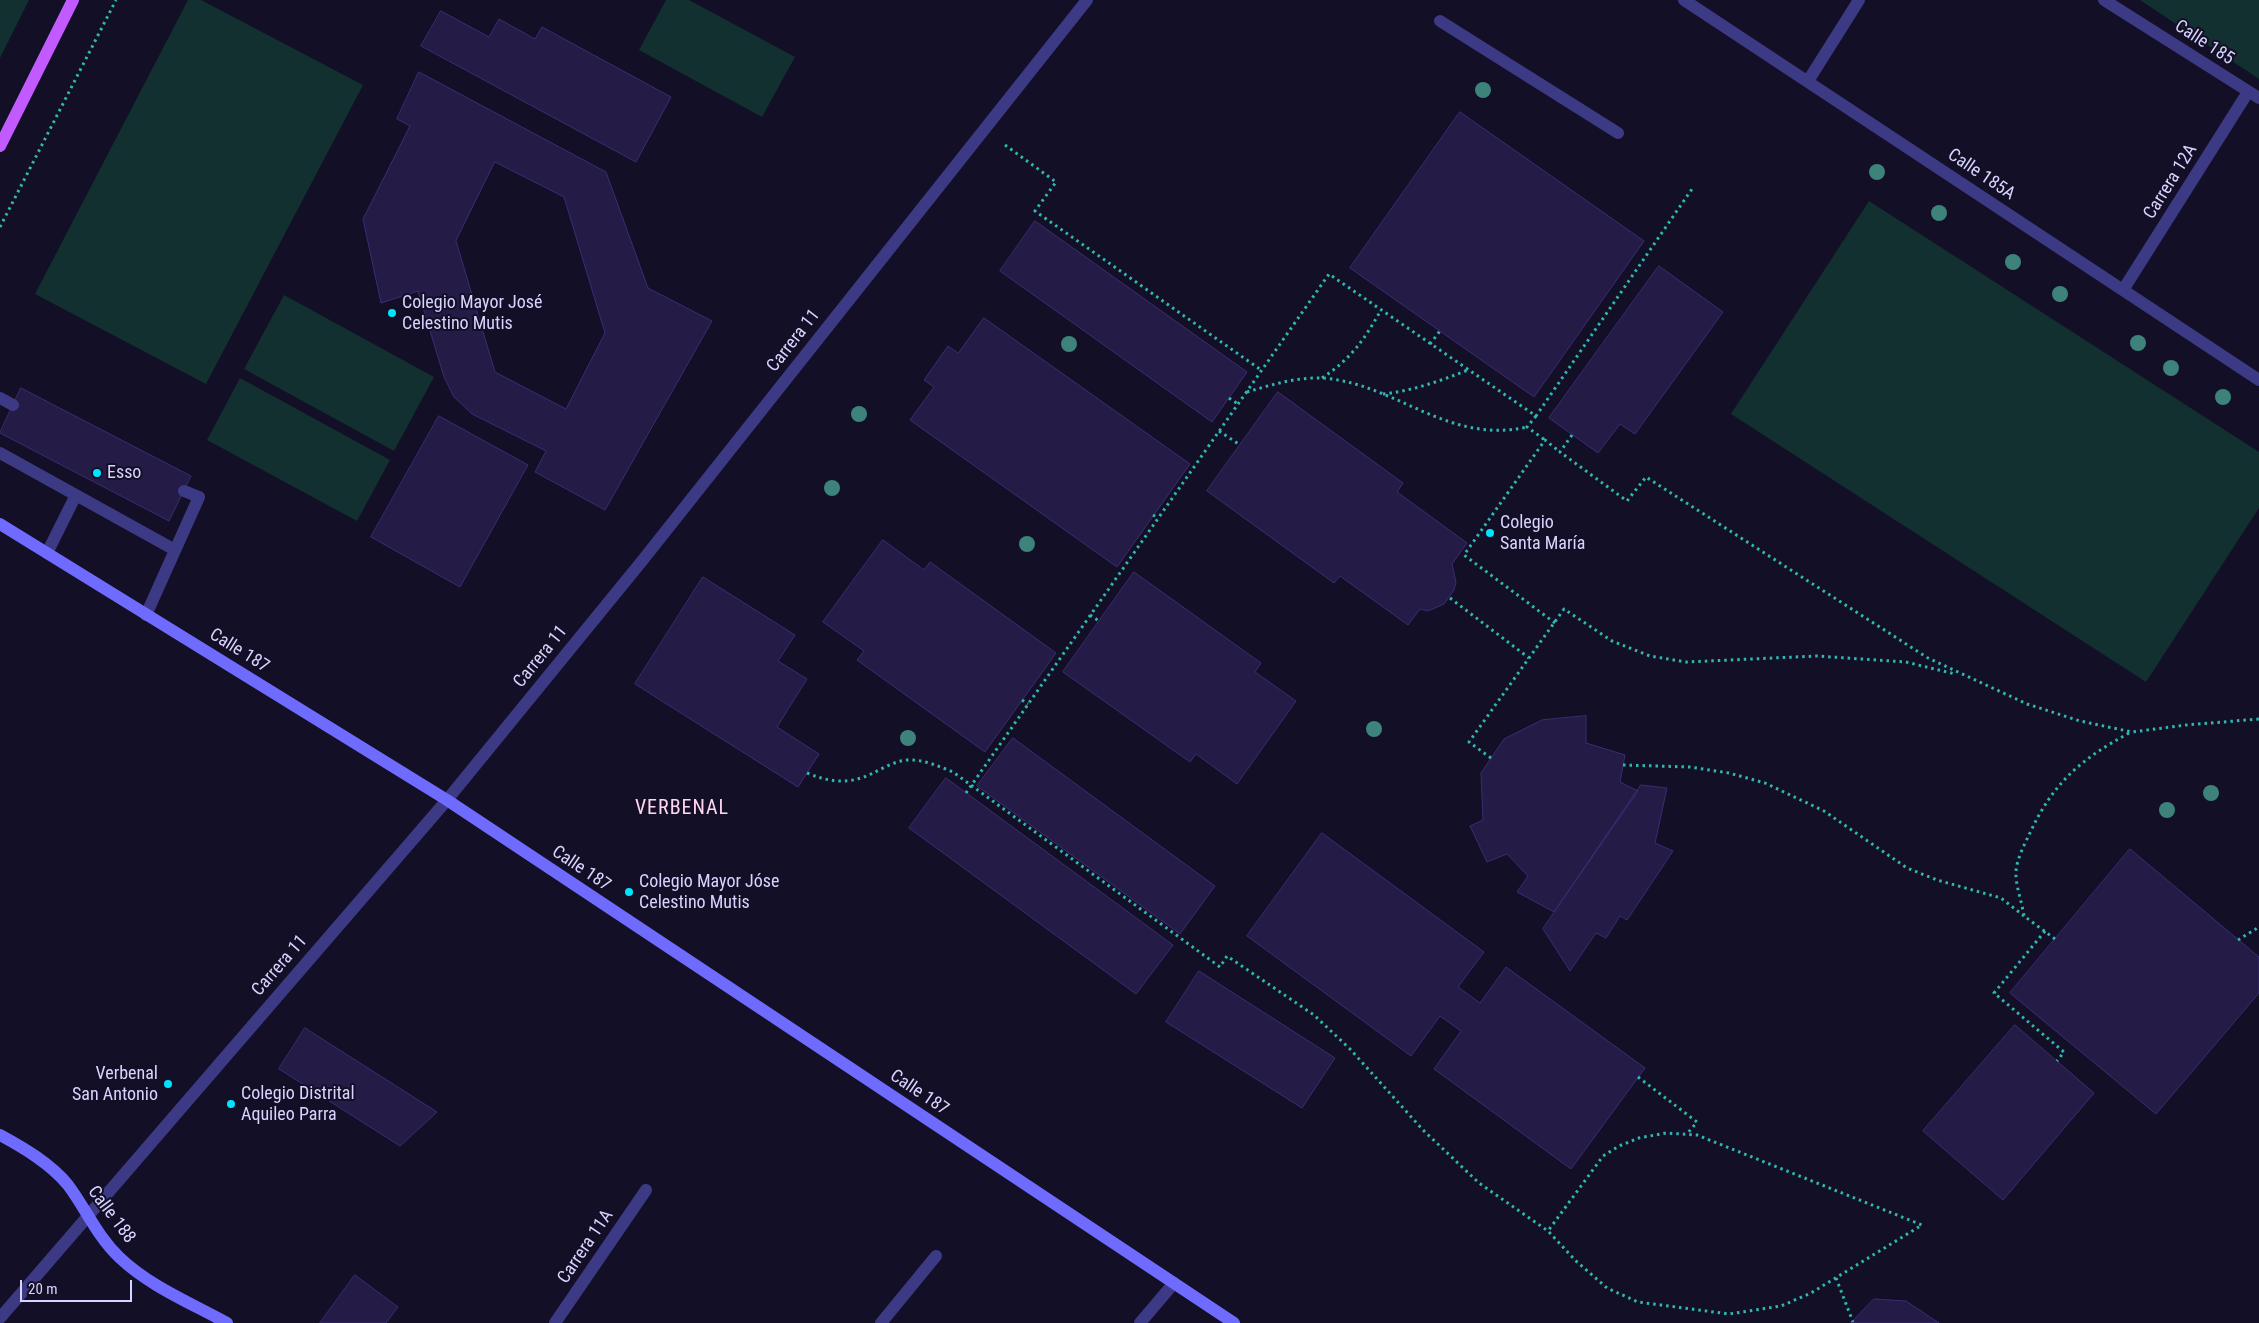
<!DOCTYPE html>
<meta charset="utf-8">
<style>
body{margin:0}
#map{position:relative;width:2259px;height:1323px;overflow:hidden;background:#130f26;font-family:"Roboto Condensed",sans-serif}
canvas{display:block}
.scale{position:absolute;left:20px;top:1280px;width:112px;height:22px;box-sizing:border-box;border:2px solid #d9d4ff;border-top:0;padding-left:6px;font-size:15px;line-height:18px;white-space:nowrap;color:#d9d4ff;-webkit-text-stroke:4px #130f26;paint-order:stroke}
</style>
<div id="map">
<canvas width="2259" height="1323"></canvas>
<div class="scale">20 m</div>
</div>
<script>
const ctx = document.querySelector('canvas').getContext('2d');
ctx.lineJoin = 'round';
function fillPath(path, color) { ctx.fillStyle = color; ctx.fill(path, 'evenodd'); }
function stroke(path, color, width, dash) { ctx.strokeStyle = color; ctx.lineWidth = width; ctx.lineCap = dash ? 'butt' : 'round'; ctx.setLineDash(dash || []); ctx.stroke(path); }
function write(font, color, halo, rows, align = 'center') {
  ctx.font = font + ' "Roboto Condensed",sans-serif'; ctx.lineWidth = 4; ctx.setLineDash([]); ctx.textBaseline = 'middle'; ctx.strokeStyle = halo; ctx.fillStyle = color; for (const [text, x, y, turn = 0] of rows) {
    ctx.save(); ctx.translate(x, y); ctx.rotate((+turn || 0) * Math.PI / 180); ctx.textAlign = isNaN(turn) ? turn : align; if (halo) ctx.strokeText(text, 0, 0); ctx.fillText(text, 0, 0); ctx.restore();
  }
}
const green = new Path2D(`
 M 0,0 L 29,0 L 0,58 Z
 M 188,0 L 201,0 L 363,85 L 206,384 L 35,294 Z
 M 666,0 L 689,0 L 795,57 L 762,117 L 639,50 Z
 M 2140,0 L 2259,0 L 2259,79 Z
 M 1869,201 L 2259,452 L 2259,508 L 2146,682 L 1731,414 Z
 M 284,295 L 434,377 L 394,451 L 244,369 Z
 M 240,378 L 390,460 L 357,521 L 207,440 Z`);
const building = new Path2D(`
 M 441,11 L 489,37 L 499,19 L 535,39 L 542,27 L 671,97 L 636,162 L 421,46 Z
 M 419,72 L 606,172 L 648,288 L 712,321 L 605,510 L 535,472 L 546,451 L 472,414 L 454,397 L 444,377 L 418,291 L 381,303 L 363,219 L 410,126 L 397,119 ZM 495,162 L 564,197 L 605,333 L 566,409 L 495,372 L 456,241 Z
 M 1460,112 L 1644,241 L 1534,397 L 1350,268 Z
 M 1035,221 L 1247,372 L 1212,422 L 1000,271 Z
 M 1659,266 L 1723,312 L 1635,434 L 1620,424 L 1598,453 L 1549,418 Z
 M 984,318 L 1190,464 L 1117,567 L 910,420 L 934,387 L 924,380 L 948,346 L 958,353 Z
 M 21,388 L 191,476 L 169,521 L 0,433 Z
 M 1278,392 L 1403,483 L 1397,492 L 1467,543 L 1452,564 L 1456,582 L 1454,590 L 1444,604 L 1428,611 L 1420,609 L 1408,625 L 1340,576 L 1334,583 L 1207,491 Z
 M 439,416 L 528,465 L 460,587 L 371,537 Z
 M 883,540 L 924,570 L 930,562 L 1056,653 L 985,752 L 857,660 L 864,651 L 823,622 Z
 M 1134,572 L 1261,663 L 1255,672 L 1296,701 L 1237,784 L 1196,754 L 1190,762 L 1063,672 Z
 M 703,577 L 795,635 L 778,661 L 807,679 L 777,727 L 819,754 L 798,787 L 635,684 Z
 M 1586,716 L 1586,743 L 1625,755 L 1620,782 L 1638,791 L 1554,912 L 1517,892 L 1528,876 L 1507,854 L 1487,862 L 1470,826 L 1483,820 L 1481,773 L 1504,739 L 1542,720 Z
 M 1013,738 L 1215,886 L 1180,934 L 977,786 Z
 M 946,778 L 1173,945 L 1136,994 L 909,828 Z
 M 1641,785 L 1667,788 L 1655,843 L 1673,851 L 1627,920 L 1620,916 L 1606,938 L 1596,933 L 1570,971 L 1543,929 Z
 M 1322,833 L 1484,952 L 1458,987 L 1480,1003 L 1506,967 L 1645,1068 L 1571,1169 L 1434,1069 L 1461,1031 L 1440,1016 L 1411,1056 L 1247,936 Z
 M 2130,849 L 2259,957 L 2259,993 L 2156,1114 L 2010,993 Z
 M 1199,971 L 1335,1058 L 1302,1108 L 1166,1022 Z
 M 2015,1025 L 2094,1093 L 2003,1200 L 1923,1131 Z
 M 305,1028 L 437,1112 L 400,1146 L 279,1069 Z
 M 355,1275 L 398,1307 L 386,1323 L 320,1323 Z
 M 1874,1299 L 1906,1301 L 1939,1323 L 1851,1323 Z`);
const path = new Path2D(`
 M 1005,145 L 1056,182 L 1035,211 L 1261,370
 M 0,227 L 116,0
 M 1430,344 L 1440,331
 M 1322,378 C 1351,359 1364,340 1381,310
 M 1247,392 C 1271,385 1296,377 1322,378 C 1396,383 1447,445 1527,427
 M 1383,394 C 1412,391 1440,381 1468,370
 M 1229,398 L 1238,404
 M 1536,416 L 1527,427 L 1545,440
 M 1219,431 L 1240,445
 M 1572,435 L 1560,452 L 1627,501 L 1646,477 L 1928,658 L 2027,704 L 2080,721 L 2132,732 L 2186,725 L 2259,719
 M 1153,515 L 1158,518
 M 1450,598 L 1529,658
 M 1090,615 L 1099,621
 M 1555,623 L 1464,555 L 1545,440 L 1560,452
 M 1022,700 L 1028,704
 M 1491,758 L 1469,742 L 1564,609 L 1612,641 L 1650,656 L 1686,662 L 1817,656 L 1906,662 L 1955,674
 M 1623,765 L 1690,767 L 1729,773 L 1765,783 L 1824,811 L 1907,868 L 1937,880 L 2001,898 L 2024,916
 M 807,773 C 829,782 848,785 871,774 C 882,769 894,761 907,760 C 923,759 938,766 953,772 L 1220,967 L 1227,956 L 1314,1015 L 1350,1049 L 1423,1130 L 1479,1183 L 1548,1231 L 1576,1261 L 1607,1288 L 1638,1302 L 1729,1314 L 1781,1306 L 1811,1293 L 1922,1225 L 1697,1135 L 1666,1133 L 1639,1138 L 1619,1146 L 1603,1156 L 1548,1231
 M 966,793 L 1329,274 L 1536,416 L 1694,186
 M 2045,931 L 1994,993 L 2064,1052 L 2057,1061
 M 2055,939 L 2024,916 C 2022,902 2015,884 2016,871 C 2017,859 2024,845 2029,835 C 2053,782 2081,759 2131,732
 M 2238,940 L 2259,927
 M 1638,1077 L 1697,1122 L 1687,1134
 M 1836,1278 L 1853,1322`);
const lane = new Path2D(`
 M 1440,21 L 1618,133
 M 0,398 L 13,405
 M 0,453 L 175,550
 M 47,553 L 76,495
 M 146,615 L 199,497 L 184,491
 M 555,1323 L 646,1190
 M 881,1323 L 936,1256`);
const street = new Path2D(`
 M 1684,0 L 2259,380
 M 2104,0 L 2259,98
 M 1808,81 L 1859,0
 M 2123,290 L 2248,92
 M 0,1318 L 447,800 L 642,561 L 1087,0
 M 1140,1323 L 1174,1283`);
const secondary = new Path2D(`
 M 0,524 L 447,800 L 1234,1323
 M 0,1135 C 24,1148 51,1164 68,1185 C 86,1209 97,1236 119,1257 C 149,1286 191,1303 227,1323`);
const primary = new Path2D(`
 M 0,146 L 73,0`);
const trees = [
 [1483,90],
 [1877,172],
 [1939,213],
 [2013,262],
 [2060,294],
 [2138,343],
 [1069,344],
 [2171,368],
 [2223,397],
 [859,414],
 [832,488],
 [1027,544],
 [1374,729],
 [908,738],
 [2211,793],
 [2167,810]
];
const markers = [
 [392,313,5,"#00e5ff"],
 [97,473,5,"#00e5ff"],
 [1490,533,5,"#00e5ff"],
 [629,892,5,"#00e5ff"],
 [168,1084,5,"#00e5ff"],
 [231,1104,5,"#00e5ff"]
];
const streetNames = [
 ["Calle 185",2204,43,33],
 ["Calle 185A",1981,175,34],
 ["Carrera 12A",2171,182,-58],
 ["Carrera 11",794,341,-52],
 ["Calle 187",239,651,32],
 ["Carrera 11",541,657,-51],
 ["Calle 187",581,869,34],
 ["Carrera 11",280,966,-49],
 ["Calle 187",919,1093,34],
 ["Calle 188",111,1215,53],
 ["Carrera 11A",586,1247,-56]
];
const poiNames = [
 ["Colegio Mayor José",402,303],
 ["Celestino Mutis",402,324],
 ["Esso",107,473],
 ["Colegio",1500,523],
 ["Santa María",1500,544],
 ["Colegio Mayor Jóse",639,882],
 ["Celestino Mutis",639,903],
 ["Verbenal",158,1074,"right"],
 ["San Antonio",158,1095,"right"],
 ["Colegio Distrital",241,1094],
 ["Aquileo Parra",241,1115]
];
const quarterNames = [
 ["VERBENAL",682,809]
];
fillPath(green, '#12302f');
fillPath(building, '#241b47');
stroke(building, '#3b2d73', 1);
stroke(path, '#2fb8b0', 3, [2.5, 4]);
stroke(lane, '#3d3a85', 12);
stroke(street, '#3d3a85', 12);
stroke(secondary, '#6f6bff', 12);
stroke(primary, '#c25bff', 12);
ctx.fillStyle = '#3d827b';
for (const [x, y] of trees) { ctx.beginPath(); ctx.arc(x, y, 8, 0, 2 * Math.PI); ctx.fill(); }
for (const [x, y, r, color] of markers) { const dot = new Path2D(); dot.arc(x, y, r, 0, 2 * Math.PI); ctx.fillStyle = color; ctx.fill(dot); stroke(dot, '#130f26', 2); }
write('18px', '#d9d4ff', '#130f26', streetNames);
write('18px', '#d9d4ff', '#130f26', poiNames, 'left');
ctx.letterSpacing = '1px';
write('20px', '#ffd6f0', '#130f26', quarterNames);
ctx.letterSpacing = '0px';
</script>
